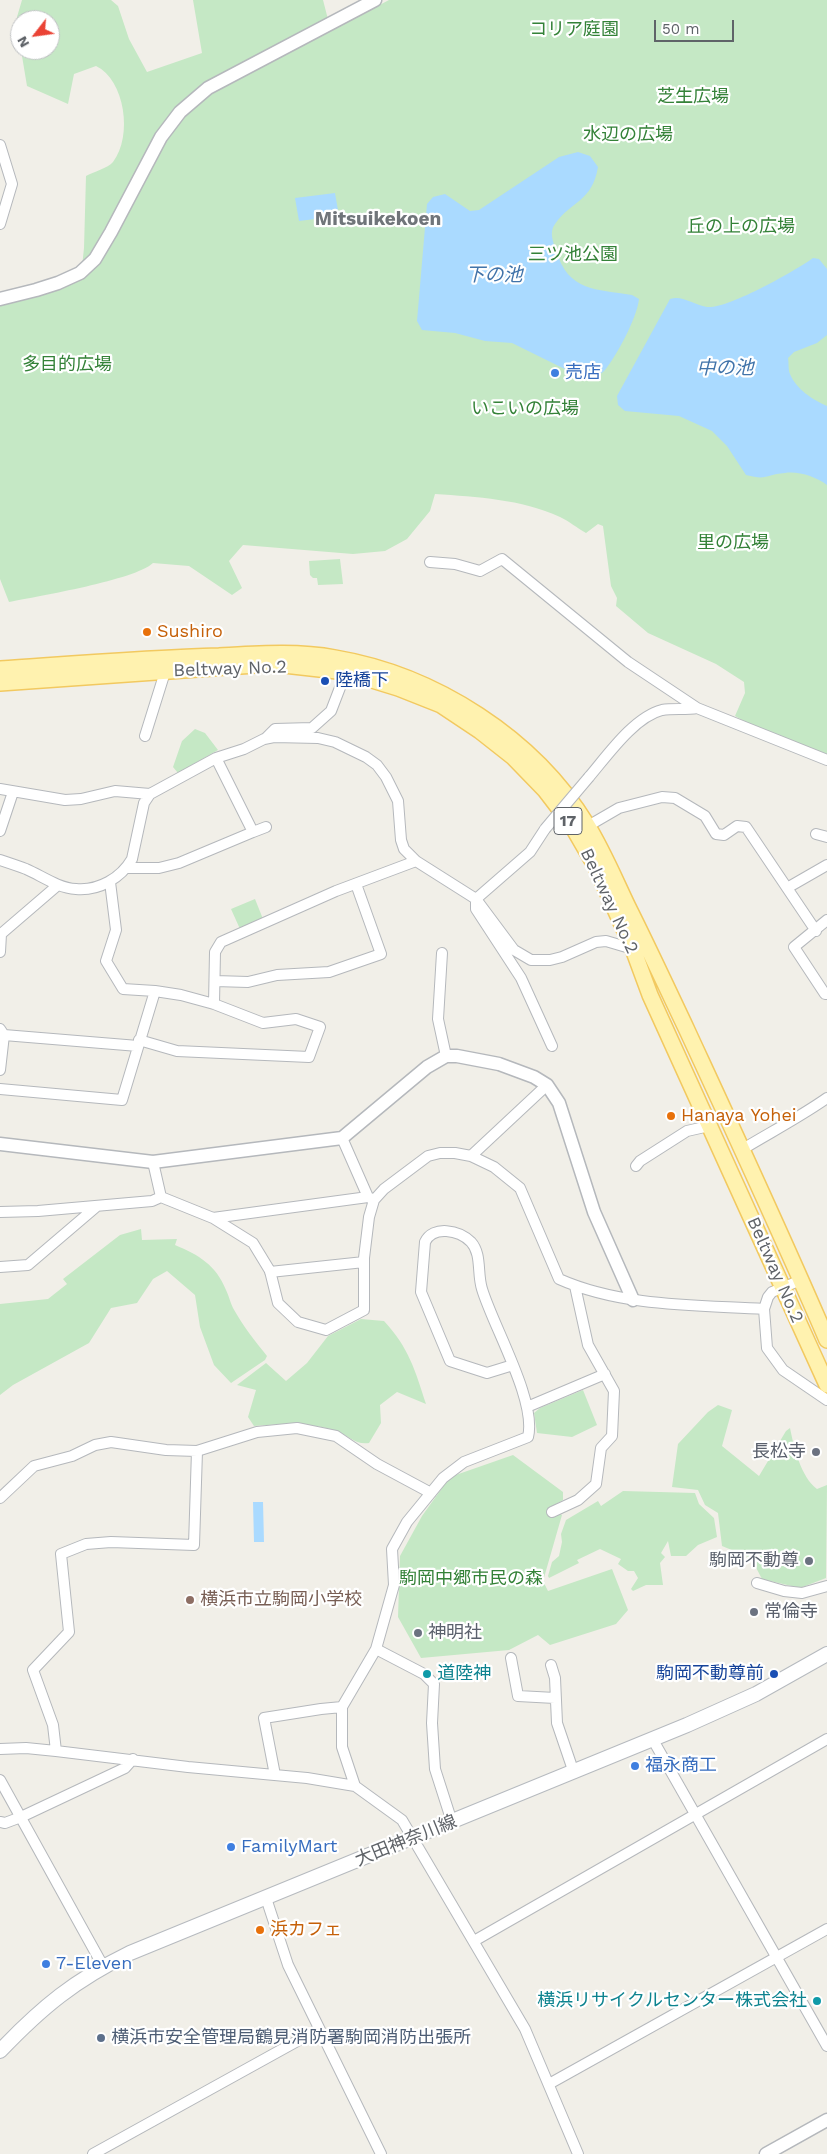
<!DOCTYPE html>
<meta charset="utf-8">
<style>
body{margin:0}
#map{position:relative;width:827px;height:2154px;overflow:hidden;background:#f1efe8;font-family:"Work Sans",sans-serif}
canvas{display:block}
.north{position:absolute;left:10px;top:10px;width:50px;height:50px;box-sizing:border-box;background:#fff;border:1px solid #bfc1c3;border-radius:50%;rotate:240deg;font-size:14px;font-weight:700;line-height:20px;text-align:center;color:#5f6368}
.north::after{content:'';display:block;margin:auto;width:18px;height:22px;background:#ea4335;clip-path:polygon(50% 0,100% 100%,50% 72%,0 100%)}
.scale{position:absolute;left:654px;top:20px;width:80px;height:22px;box-sizing:border-box;border:2px solid #5f6368;border-top:0;padding-left:6px;font-size:15px;line-height:18px;white-space:nowrap;color:#5f6368;-webkit-text-stroke:4px #fff;paint-order:stroke}
</style>
<div id="map">
<canvas width="827" height="2154"></canvas>
<div class="north">N</div>
<div class="scale">50 m</div>
</div>
<script>
const ctx = document.querySelector('canvas').getContext('2d');
ctx.lineJoin = 'round';
function fillPath(path, color) { ctx.fillStyle = color; ctx.fill(path, 'evenodd'); }
function stroke(path, color, width, dash) { ctx.strokeStyle = color; ctx.lineWidth = width; ctx.lineCap = dash ? 'butt' : 'round'; ctx.setLineDash(dash || []); ctx.stroke(path); }
function write(font, color, halo, rows, align = 'center') {
  ctx.font = font + ' "Work Sans","Noto Sans JP",sans-serif'; ctx.lineWidth = 4.5; ctx.setLineDash([]); ctx.textBaseline = 'middle'; ctx.strokeStyle = halo; ctx.fillStyle = color; for (const [text, x, y, turn = 0] of rows) {
    ctx.save(); ctx.translate(x, y); ctx.rotate((+turn || 0) * Math.PI / 180); ctx.textAlign = isNaN(turn) ? turn : align; if (halo) ctx.strokeText(text, 0, 0); ctx.fillText(text, 0, 0); ctx.restore();
  }
}
const green = new Path2D(`
 M 22,0 L 111,0 L 118,6 L 129,39 L 147,72 L 202,53 L 193,0 L 323,0 L 331,31 L 389,0 L 827,0 L 827,755 L 754,727 L 735,716 L 745,693 L 744,682 L 716,664 L 648,633 L 616,606 L 617,598 L 611,586 L 603,526 L 598,524 L 586,533 C 577,528 569,521 560,517 C 521,499 477,497 435,494 L 430,511 L 407,539 L 385,551 L 353,554 L 243,545 L 229,561 L 242,588 L 232,595 L 189,566 L 153,563 C 135,580 39,596 9,602 L 0,579 L 0,305 L 81,276 L 84,248 L 86,176 C 93,172 108,168 113,162 C 133,136 125,80 96,66 L 74,74 L 68,104 L 27,86 L 21,50 L 50,50 L 50,20 L 20,20 L 20,40 L 17,17 Z
 M 340,559 L 343,584 L 318,585 L 317,578 L 313,578 L 310,575 L 309,561 Z
 M 195,729 L 205,733 L 218,750 L 178,773 L 173,767 L 182,741 Z
 M 255,899 L 263,919 L 240,929 L 231,909 Z
 M 141,1229 L 142,1240 L 177,1239 L 175,1245 C 199,1255 216,1265 226,1290 C 229,1296 230,1302 233,1308 C 243,1326 255,1341 267,1356 L 265,1360 L 231,1383 L 214,1365 L 200,1327 L 195,1295 L 167,1271 L 153,1279 L 137,1303 L 111,1308 L 89,1343 L 13,1385 L 0,1395 L 0,1304 L 48,1299 L 67,1284 L 63,1279 L 120,1235 Z
 M 361,1319 L 384,1321 C 409,1348 415,1370 426,1404 L 397,1392 L 380,1405 L 381,1423 L 369,1443 C 355,1445 349,1436 337,1431 C 309,1422 282,1424 254,1426 L 248,1417 L 256,1390 L 237,1385 L 266,1363 L 286,1381 L 307,1363 L 328,1336 Z
 M 583,1390 L 597,1425 L 572,1437 L 537,1433 L 534,1413 L 540,1408 Z
 M 718,1405 L 732,1410 L 722,1446 L 759,1476 L 786,1431 L 790,1428 C 794,1448 801,1477 817,1489 L 827,1485 L 826,1578 L 800,1588 L 762,1579 L 751,1558 L 722,1546 L 718,1513 L 705,1505 L 698,1490 L 672,1487 L 678,1444 L 708,1412 Z
 M 513,1455 L 563,1492 L 563,1500 L 550,1508 L 562,1515 L 543,1581 L 548,1591 L 612,1569 L 628,1610 L 616,1624 L 550,1645 L 538,1635 L 509,1650 L 421,1658 L 398,1617 L 400,1556 L 422,1516 L 450,1477 Z
 M 623,1491 L 695,1493 L 699,1504 L 714,1518 L 717,1537 L 698,1545 L 686,1556 L 671,1556 L 668,1541 L 661,1553 L 665,1557 L 660,1563 L 663,1585 L 646,1585 L 633,1591 L 631,1589 L 638,1578 L 634,1571 L 628,1571 L 618,1564 L 621,1559 L 600,1549 L 577,1560 L 579,1563 L 549,1578 L 548,1576 L 552,1562 L 559,1556 L 562,1542 L 561,1534 L 566,1520 L 598,1501 L 601,1506 Z`);
const water = new Path2D(`
 M 578,152 L 590,156 L 598,167 C 592,202 572,200 555,224 C 549,232 553,242 556,250 C 568,292 596,289 632,295 L 639,299 C 637,318 617,355 605,370 C 601,375 593,377 587,380 L 512,343 L 485,341 L 455,333 L 422,330 L 417,321 L 427,204 L 433,197 L 445,194 L 470,211 L 479,210 L 559,157 Z
 M 335,193 L 339,216 L 299,221 L 295,198 Z
 M 813,258 L 819,259 L 827,269 L 827,335 L 817,343 L 794,352 L 788,358 C 789,363 788,370 790,374 C 796,389 813,400 827,406 L 827,485 C 816,477 799,471 785,473 C 766,474 768,481 746,475 L 727,446 L 712,431 L 679,416 L 625,411 L 618,405 L 617,396 L 670,299 C 683,295 693,305 707,307 C 728,309 795,271 813,258 Z
 M 253,1502 L 263,1502 L 264,1542 L 254,1542 Z`);
const minor = new Path2D(`
 M 0,145 L 12,184 L 0,224
 M 430,562 L 455,564 L 480,571 L 502,559 L 628,662 L 697,708 L 827,760
 M 145,736 L 165,672
 M 265,739 L 275,729 L 312,728 L 331,711 L 346,672
 M 589,777 C 607,756 634,717 662,710 C 673,708 686,710 697,708
 M 0,789 L 65,800 L 81,799 L 115,791 L 150,794
 M 588,826 L 619,808 L 662,797 L 675,798 L 705,816 L 716,834 L 724,835 L 737,826 L 746,827 L 816,931
 M 545,829 L 530,852 L 476,899 L 476,909 L 521,978 L 552,1046
 M 0,831 L 13,792
 M 253,832 L 266,827
 M 816,834 L 827,837
 M 0,860 C 9,863 18,866 26,869 C 42,876 58,888 76,889 C 99,891 121,878 132,859 L 144,803 L 150,794 L 216,758 L 244,749 L 264,739 L 274,737 L 318,738 L 335,742 L 366,757 L 377,765 L 386,777 L 398,801 L 401,840 L 404,849 L 416,861 L 476,899 L 514,950 L 531,960 L 550,960 L 562,957 L 596,942 L 606,941 L 633,949
 M 127,868 L 159,868 L 179,863 L 253,832 L 216,758
 M 787,888 L 827,865
 M 827,920 L 794,947 L 825,994 L 827,994
 M 0,952 L 1,934 L 58,885
 M 442,953 L 438,1019 L 446,1056
 M 215,981 L 248,982 L 277,975 L 329,972 L 381,954 L 356,884
 M 214,1004 L 215,952 L 221,942 L 336,891 L 416,861
 M 0,1029 L 4,1035 L 0,1070
 M 4,1035 L 138,1046
 M 139,1040 L 177,1051 L 309,1057 L 320,1027 L 296,1019 L 263,1023 L 214,1004 L 181,995 L 155,991
 M 0,1089 L 122,1100 L 155,991 L 123,989 L 106,961 L 116,930 L 110,882
 M 342,1138 L 368,1197
 M 743,1149 C 771,1132 800,1117 827,1098
 M 471,1156 L 547,1085
 M 153,1162 L 161,1197
 M 636,1166 L 640,1161 L 687,1131 L 709,1126
 M 0,1212 L 38,1211 L 152,1201 L 161,1197 L 213,1218 L 253,1243 L 270,1271 L 278,1303 L 298,1322 L 326,1330 L 364,1310 L 364,1258 L 369,1217 L 374,1200 L 384,1189 L 428,1156 L 440,1153 L 455,1153 L 471,1156 L 494,1167 L 520,1188 L 559,1279 C 622,1307 697,1305 764,1309
 M 213,1218 L 368,1197 L 374,1200
 M 0,1267 L 28,1265 L 96,1207
 M 270,1272 L 364,1262
 M 801,1280 L 772,1292 L 768,1297 L 764,1309 L 767,1348 L 783,1370 L 827,1400
 M 527,1407 L 605,1374
 M 0,1498 L 34,1466 L 72,1456 L 95,1445 L 111,1442 L 166,1450 L 197,1451 L 257,1432 L 297,1428 L 336,1436 L 377,1464 L 431,1493
 M 552,1512 L 578,1500 L 596,1484 L 601,1448 L 612,1436 L 614,1391 L 588,1345 L 575,1286
 M 757,1583 L 784,1591 L 802,1593 L 827,1586
 M 376,1649 L 424,1674 L 434,1684 L 432,1723 L 435,1769 L 452,1822
 M 511,1658 L 518,1696 L 555,1698
 M 551,1665 L 555,1678 L 557,1723 L 574,1773
 M 653,1740 L 827,2046
 M 0,1749 L 26,1748 L 56,1751 L 188,1767 L 307,1778 L 355,1786 L 402,1820 L 525,2029 L 578,2154
 M 56,1751 L 53,1725 L 33,1670 L 69,1632 L 61,1554 L 86,1544 L 111,1542 L 194,1545 L 197,1451
 M 275,1775 L 264,1718 L 321,1709 L 342,1707
 M 0,1780 L 103,1966
 M 355,1786 L 342,1747 L 342,1707 L 376,1649 L 394,1585 L 392,1549 L 407,1522 L 443,1478 L 464,1462 L 528,1437 C 537,1401 493,1326 482,1289 C 477,1274 482,1254 471,1242 C 459,1230 433,1225 425,1242 L 421,1292 L 450,1361 L 487,1373 L 513,1365
 M 0,1822 L 5,1823 L 21,1817 L 125,1768 L 133,1759
 M 266,1898 L 288,1965 L 381,2154
 M 474,1941 L 827,1739
 M 549,2084 L 827,1929
 M 93,2154 L 319,2029`);
const tertiary = new Path2D(`
 M 0,299 L 36,290 L 58,283 L 80,273 L 95,259 L 111,232 L 161,137 L 180,112 L 208,88 L 375,0
 M 0,1144 L 153,1162 L 342,1138 L 427,1067 L 446,1056 L 457,1056 L 499,1064 L 534,1077 L 547,1085 L 559,1103 L 594,1212 L 633,1300
 M 766,2154 L 827,2120`);
const secondary = new Path2D(`
 M 0,2051 C 42,2007 75,1980 130,1953 L 687,1725 L 756,1694 L 827,1654`);
const primary = new Path2D(`
 M 0,669 C 73,664 146,658 219,656 C 258,654 297,651 335,658 C 435,675 534,738 587,825 C 603,851 615,880 628,907 C 648,947 667,988 686,1028 C 734,1132 782,1235 827,1340
 M 0,683 L 269,664 L 284,665 L 346,672 L 398,688 L 441,705 L 480,731 L 513,757 L 545,790 L 571,824 L 596,867 L 633,949 L 650,995 L 827,1385`);
const minorBridge = new Path2D(`
 M 545,829 L 589,777`);
const markers = [
 [555,373,5,"#3f7fe0"],
 [147,632,5,"#e8710a"],
 [325,681,5,"#1a4fb4"],
 [671,1116,5,"#e8710a"],
 [816,1452,5,"#6b7280"],
 [809,1561,5,"#6b7280"],
 [190,1600,5,"#8d6e63"],
 [754,1612,5,"#6b7280"],
 [418,1633,5,"#6b7280"],
 [427,1674,5,"#0f9aa8"],
 [774,1674,5,"#1a4fb4"],
 [635,1766,5,"#3f7fe0"],
 [231,1847,5,"#3f7fe0"],
 [260,1930,5,"#e8710a"],
 [46,1964,5,"#3f7fe0"],
 [817,2001,5,"#0f9aa8"],
 [101,2038,5,"#5c6f8a"]
];
const shields = [
 [568,821,28]
];
const shieldNames = [
 ["17",568,821]
];
const parkNames = [
 ["コリア庭園",574,30],
 ["芝生広場",693,97],
 ["水辺の広場",628,135],
 ["丘の上の広場",741,227],
 ["三ツ池公園",573,255],
 ["多目的広場",67,365],
 ["いこいの広場",525,409],
 ["里の広場",733,543],
 ["駒岡中郷市民の森",471,1579]
];
const shopNames = [
 ["売店",565,373],
 ["福永商工",645,1766],
 ["FamilyMart",241,1847],
 ["7-Eleven",56,1964]
];
const foodNames = [
 ["Sushiro",157,632],
 ["Hanaya Yohei",681,1116],
 ["浜カフェ",270,1930]
];
const streetNames = [
 ["Beltway No.2",230,669,-2],
 ["Beltway No.2",609,901,65],
 ["Beltway No.2",775,1270,66],
 ["大田神奈川線",406,1841,-22]
];
const transitNames = [
 ["陸橋下",335,681],
 ["駒岡不動尊前",764,1674,"right"]
];
const worshipNames = [
 ["長松寺",806,1452],
 ["駒岡不動尊",799,1561],
 ["常倫寺",764,1612,"left"],
 ["神明社",428,1633,"left"]
];
const educationNames = [
 ["横浜市立駒岡小学校",200,1600]
];
const cultureNames = [
 ["道陸神",437,1674],
 ["横浜リサイクルセンター株式会社",807,2001,"right"]
];
const serviceNames = [
 ["横浜市安全管理局鶴見消防署駒岡消防出張所",111,2038]
];
const neighbourhoodNames = [
 ["Mitsuikekoen",378,219]
];
const waterNames = [
 ["下の池",494,275],
 ["中の池",725,368]
];
fillPath(green, '#c5e8c5');
fillPath(water, '#aadaff');
stroke(minor, '#b5b8bc', 12);
stroke(tertiary, '#b5b8bc', 15);
stroke(secondary, '#b6babf', 16);
stroke(primary, '#f2c960', 18);
stroke(minor, '#fff', 10);
stroke(tertiary, '#fff', 12);
stroke(secondary, '#fff', 14);
stroke(primary, '#fff2af', 15);
stroke(minorBridge, '#b5b8bc', 12, []);
stroke(minorBridge, '#fff', 10);
for (const [x, y, r, color] of markers) { const dot = new Path2D(); dot.arc(x, y, r, 0, 2 * Math.PI); ctx.fillStyle = color; ctx.fill(dot); stroke(dot, '#fff', 2); }
for (const [x, y, w] of shields) { const box = new Path2D(); box.roundRect(x - w / 2, y - 13.5, w, 27, 4); ctx.fillStyle = '#fff'; ctx.fill(box); stroke(box, '#5f6368', 1); }
write('bold 16px', '#5f6368', null, shieldNames);
write('18px', '#348238', '#fff', parkNames);
write('18px', '#366cbe', '#fff', shopNames, 'left');
write('18px', '#c56008', '#fff', foodNames, 'left');
write('18px', '#5f6368', '#fff', streetNames);
write('18px', '#164399', '#fff', transitNames, 'left');
write('18px', '#5b616d', '#fff', worshipNames, 'right');
write('18px', '#785e54', '#fff', educationNames, 'left');
write('18px', '#0d838f', '#fff', cultureNames, 'left');
write('18px', '#4e5e75', '#fff', serviceNames, 'left');
write('bold 19px', '#70757a', '#fff', neighbourhoodNames);
write('italic 19px', '#4174aa', '#fff', waterNames);
</script>
